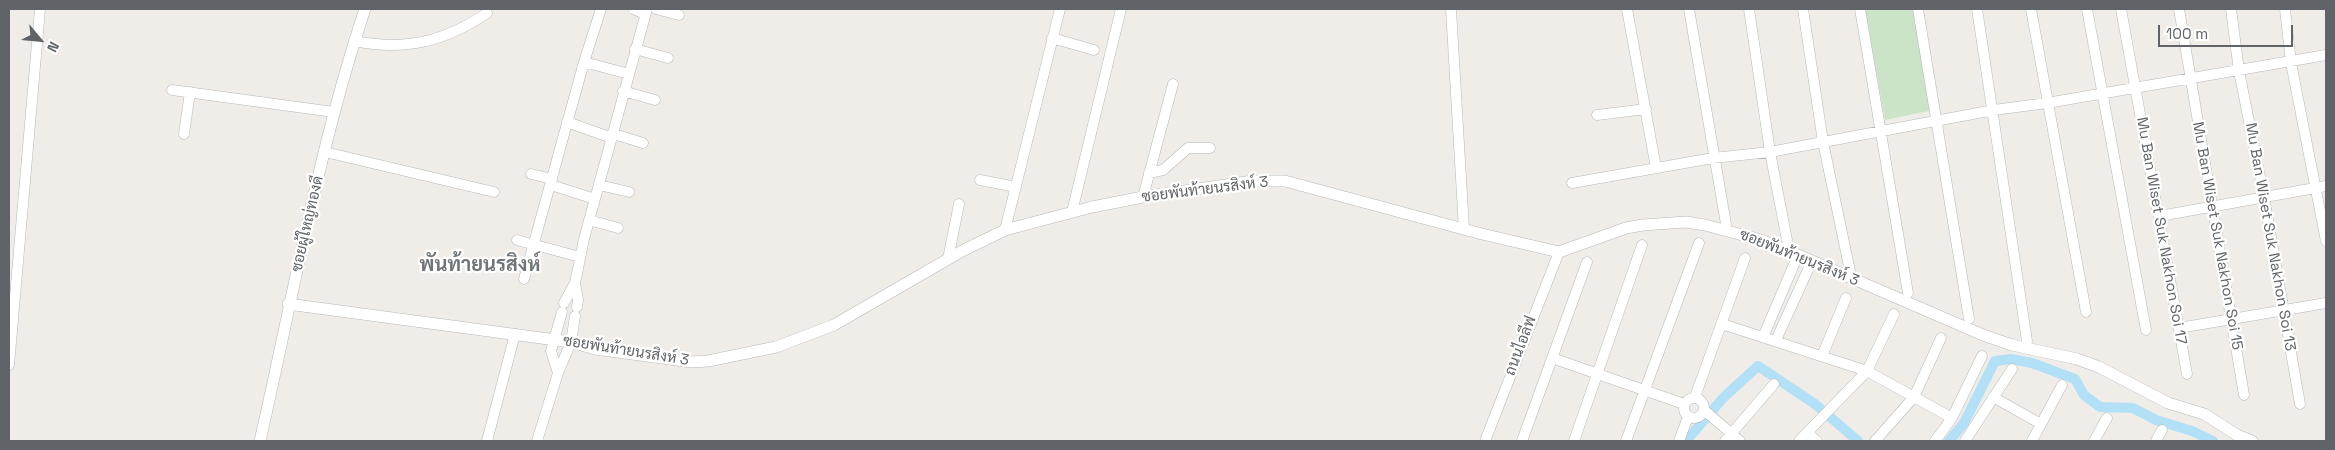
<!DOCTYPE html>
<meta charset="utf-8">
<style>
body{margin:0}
#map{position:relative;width:2335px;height:450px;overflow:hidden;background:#f0ede8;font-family:"Space Grotesk",sans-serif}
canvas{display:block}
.frame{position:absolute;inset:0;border:10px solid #606367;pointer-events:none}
.north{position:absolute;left:15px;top:15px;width:50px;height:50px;-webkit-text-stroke:4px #fff;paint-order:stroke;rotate:118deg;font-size:14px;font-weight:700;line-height:20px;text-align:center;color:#606367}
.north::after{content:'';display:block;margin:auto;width:18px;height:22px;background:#606367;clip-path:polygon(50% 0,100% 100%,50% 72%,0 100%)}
.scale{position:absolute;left:2158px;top:25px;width:135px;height:22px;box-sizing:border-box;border:2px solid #606367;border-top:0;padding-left:6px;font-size:15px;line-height:18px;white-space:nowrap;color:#606367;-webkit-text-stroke:4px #fff;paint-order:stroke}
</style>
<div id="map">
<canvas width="2335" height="450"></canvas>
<div class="frame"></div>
<div class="north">N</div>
<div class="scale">100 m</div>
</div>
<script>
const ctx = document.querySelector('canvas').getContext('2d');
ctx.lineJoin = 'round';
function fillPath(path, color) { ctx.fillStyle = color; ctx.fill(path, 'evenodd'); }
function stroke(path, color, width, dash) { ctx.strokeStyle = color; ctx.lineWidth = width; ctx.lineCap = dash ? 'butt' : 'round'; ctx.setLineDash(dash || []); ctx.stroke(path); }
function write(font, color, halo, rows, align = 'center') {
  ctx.font = font + ' "Space Grotesk",Sarabun,sans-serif'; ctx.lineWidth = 4.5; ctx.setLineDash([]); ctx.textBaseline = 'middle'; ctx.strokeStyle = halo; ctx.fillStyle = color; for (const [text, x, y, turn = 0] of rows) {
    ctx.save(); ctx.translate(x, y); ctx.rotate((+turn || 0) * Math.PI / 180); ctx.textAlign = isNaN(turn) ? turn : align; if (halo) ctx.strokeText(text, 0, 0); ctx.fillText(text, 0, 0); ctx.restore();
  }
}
const green = new Path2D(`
 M 1865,9 L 1917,9 L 1934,110 L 1885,120 Z`);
const canal = new Path2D(`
 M 1686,441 L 1724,397 L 1758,366 L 1815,404 L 1858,441
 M 1949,441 L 1964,423 L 1995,361 L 2011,359 L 2032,363 L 2075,379 L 2084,395 L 2100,407 L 2133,408 L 2156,420 L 2192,431 L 2213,441`);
const minor = new Path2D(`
 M 633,9 L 645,14
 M 656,9 L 679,15
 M 1451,9 L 1464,229
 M 1627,9 L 1656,168
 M 1689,9 L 1726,224
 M 1749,9 L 1770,152 L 1787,240
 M 1803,9 L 1823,142 L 1850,271
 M 1860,9 L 1908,293
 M 1918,9 L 1969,319
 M 1977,9 L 2027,341
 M 2031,9 L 2086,312
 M 2087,9 L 2146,330
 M 2121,9 L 2187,374
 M 2179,9 L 2244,395
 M 2231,9 L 2239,71 L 2264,197 L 2300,404
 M 2285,9 L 2291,63 L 2326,241
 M 1052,38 L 1094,50
 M 354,41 C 405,51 444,42 487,13
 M 635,49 L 668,58
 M 584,62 L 629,74
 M 172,90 L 334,112
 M 623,91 L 655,100
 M 1597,115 L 1646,109
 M 567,122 L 612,138
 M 184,134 L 190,92
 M 614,134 L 643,143
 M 325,152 L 494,192
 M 1149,173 L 1163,170 L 1188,148 L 1210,148
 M 531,174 L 552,179
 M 980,180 L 1016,187
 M 1572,183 L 1713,158 L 1770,152 L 1994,110 L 2047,103 L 2326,55
 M 551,185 L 595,199
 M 599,185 L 629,192
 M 1143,197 L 1173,84
 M 1072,212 L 1121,9
 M 2160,216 L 2326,186
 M 589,220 L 618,228
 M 1005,230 L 1060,9
 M 517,240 L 580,257
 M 948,259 L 959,204
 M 524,279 L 584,62 L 601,9
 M 575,283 L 578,300 L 577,307
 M 564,303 L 575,283 L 584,239 L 647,9
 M 1722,324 L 1867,371 L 1952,418
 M 2179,328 L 2326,303
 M 1763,337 L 1798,255
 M 1776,340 L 1812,261
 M 1822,356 L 1846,298
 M 1552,358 L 1684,404
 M 9,365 L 40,9
 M 558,373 L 551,351 L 562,312
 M 1695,397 L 1745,258
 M 1993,397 L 2041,424
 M1684 408a10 10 0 1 1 20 0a10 10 0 1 1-20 0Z
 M 1704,410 L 1740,441
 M 1807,433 L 1817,441
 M 487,441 L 515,334
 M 537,441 L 558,373 L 571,342 L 575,316
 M 1485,441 L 1559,252
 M 1522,441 L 1587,262
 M 1574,441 L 1642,245
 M 1626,441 L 1699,243
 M 1679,441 L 1688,417
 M 1725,441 L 1774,384
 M 1799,441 L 1867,371 L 1894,314
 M 1875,441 L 1914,397 L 1941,338
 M 1935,441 L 1952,418 L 1982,356
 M 1965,441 L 2012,369
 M 2032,441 L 2062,385
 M 2094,441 L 2107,418
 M 2156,441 L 2162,430`);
const tertiary = new Path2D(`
 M 288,304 L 571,342 L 595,349 L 692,362 L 708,361 L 776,347 L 834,325 L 962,251 L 1005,230 L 1092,207 L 1143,197 L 1253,181 L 1285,181 L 1482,234 L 1559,252 L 1626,228 L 1643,225 L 1686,222 L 1705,225 L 1761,240 L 1789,251 L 1983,335 L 2012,345 L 2077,359 L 2099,367 L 2168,403 L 2204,414 L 2237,435 L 2252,441
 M 260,441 C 293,297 318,150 365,9`);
const streetNames = [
 ["ซอยพันท้ายนรสิงห์ 3",1205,190,-7],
 ["ซอยผู้ใหญ่ทองดี",308,224,-77],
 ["Mu Ban Wiset Suk Nakhon Soi 17",2161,231,80],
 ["Mu Ban Wiset Suk Nakhon Soi 15",2217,236,80],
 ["Mu Ban Wiset Suk Nakhon Soi 13",2270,237,80],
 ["ซอยพันท้ายนรสิงห์ 3",1799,258,22],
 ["ถนนไอลีฟ",1521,346,-69],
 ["ซอยพันท้ายนรสิงห์ 3",626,351,9]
];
const districtNames = [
 ["พันท้ายนรสิงห์",480,266]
];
fillPath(green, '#cbe4c8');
stroke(canal, '#b2e0f6', 10);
stroke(minor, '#b5b8bb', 11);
stroke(tertiary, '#b5b8bb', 12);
stroke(minor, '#fff', 10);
stroke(tertiary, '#fff', 11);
write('15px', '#606367', '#fff', streetNames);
write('bold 20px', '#717578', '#fff', districtNames);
</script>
